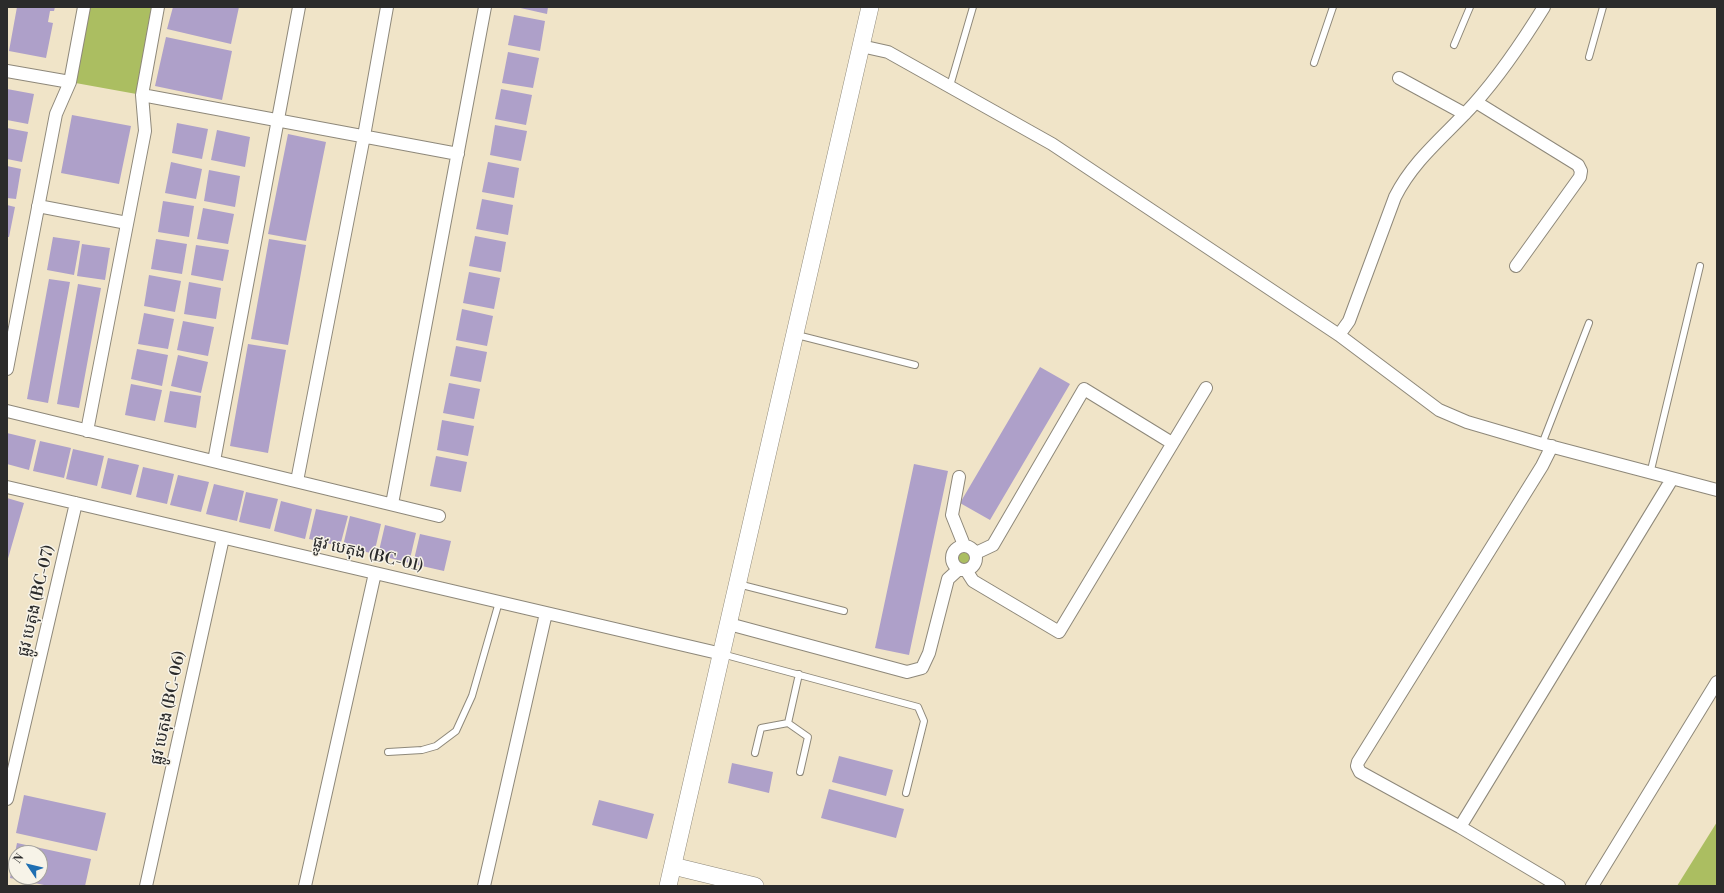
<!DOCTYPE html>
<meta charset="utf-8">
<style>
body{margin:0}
#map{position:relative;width:1724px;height:893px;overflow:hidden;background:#f0e4c8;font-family:"Libre Bodoni",serif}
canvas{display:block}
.frame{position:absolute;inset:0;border:8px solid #2b2b2b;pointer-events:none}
.north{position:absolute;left:8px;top:845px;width:40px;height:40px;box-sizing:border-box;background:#f7f3e8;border:1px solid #a5a39c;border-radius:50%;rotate:305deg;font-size:11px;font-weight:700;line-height:16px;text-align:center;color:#2b2b2b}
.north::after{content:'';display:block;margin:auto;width:14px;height:18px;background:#1f6fb2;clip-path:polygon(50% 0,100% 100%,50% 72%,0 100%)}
</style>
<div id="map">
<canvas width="1724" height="893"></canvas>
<div class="frame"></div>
<div class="north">N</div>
</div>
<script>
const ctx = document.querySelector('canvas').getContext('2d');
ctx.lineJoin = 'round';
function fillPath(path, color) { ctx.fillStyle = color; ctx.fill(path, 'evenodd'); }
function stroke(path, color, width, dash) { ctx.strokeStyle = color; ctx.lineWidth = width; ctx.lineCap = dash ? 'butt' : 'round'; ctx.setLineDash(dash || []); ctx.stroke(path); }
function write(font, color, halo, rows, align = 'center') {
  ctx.font = font + ' "Libre Bodoni","Noto Sans Khmer",serif'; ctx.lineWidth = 3; ctx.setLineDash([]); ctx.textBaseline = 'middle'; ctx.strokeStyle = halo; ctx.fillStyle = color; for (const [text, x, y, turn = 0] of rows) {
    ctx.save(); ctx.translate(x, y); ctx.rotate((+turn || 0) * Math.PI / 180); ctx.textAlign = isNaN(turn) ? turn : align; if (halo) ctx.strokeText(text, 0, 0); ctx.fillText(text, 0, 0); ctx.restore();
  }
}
const green = new Path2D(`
 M 84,7 L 158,7 L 142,95 L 70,82 Z
 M956 557a8 8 0 1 1 16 0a8 8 0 1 1-16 0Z
 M 1717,822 L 1717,886 L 1677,886 Z`);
const building = new Path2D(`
 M 17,7 L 55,7 L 54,11 L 50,11 L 48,22 L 53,23 L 46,58 L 9,51 Z
 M 173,7 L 239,7 L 231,44 L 167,29 Z
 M 516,7 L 548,7 L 547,14 Z
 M 514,15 L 545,21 L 540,51 L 508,45 Z
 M 166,37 L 232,51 L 222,100 L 155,86 Z
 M 508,52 L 539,58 L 533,88 L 502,83 Z
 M 7,89 L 34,94 L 28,124 L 7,120 Z
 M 501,89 L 532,95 L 526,125 L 495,119 Z
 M 72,115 L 131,126 L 119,184 L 61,173 Z
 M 177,123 L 208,129 L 202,159 L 172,153 Z
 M 495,125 L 527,131 L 521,161 L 490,155 Z
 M 7,128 L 28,132 L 22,162 L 7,159 Z
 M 217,130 L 250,137 L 245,167 L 211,160 Z
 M 288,134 L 326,142 L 306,241 L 268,234 Z
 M 171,162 L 202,169 L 196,199 L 165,193 Z
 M 488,162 L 519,168 L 514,198 L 482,192 Z
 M 7,166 L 21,169 L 16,199 L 7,198 Z
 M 209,170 L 240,176 L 235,207 L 204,201 Z
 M 482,199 L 513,205 L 508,235 L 476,229 Z
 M 163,201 L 194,206 L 189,237 L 158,232 Z
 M 7,205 L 15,207 L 9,237 L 7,237 Z
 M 203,208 L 234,214 L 228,244 L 197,239 Z
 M 475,236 L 506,242 L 501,272 L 469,266 Z
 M 53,237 L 80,241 L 74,275 L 47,270 Z
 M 156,239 L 187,244 L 182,274 L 151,269 Z
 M 269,239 L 306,245 L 288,345 L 251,339 Z
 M 82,244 L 110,248 L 105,280 L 77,276 Z
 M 196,245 L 229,250 L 223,281 L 191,275 Z
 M 469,272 L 500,278 L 494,309 L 463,303 Z
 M 149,275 L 181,281 L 175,312 L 144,306 Z
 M 49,279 L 70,282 L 48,403 L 27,399 Z
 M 189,282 L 221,288 L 216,319 L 184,314 Z
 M 78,284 L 101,288 L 79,408 L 57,404 Z
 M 462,309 L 493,316 L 487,346 L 456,340 Z
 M 144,313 L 174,319 L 168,349 L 138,344 Z
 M 183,321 L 214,327 L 208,356 L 177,350 Z
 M 248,344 L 286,350 L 268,453 L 230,446 Z
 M 456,346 L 487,352 L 481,382 L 450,376 Z
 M 137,349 L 168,355 L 162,386 L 131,379 Z
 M 178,355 L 208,362 L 201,393 L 171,386 Z
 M 1040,367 L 1070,384 L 990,520 L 960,503 Z
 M 449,383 L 480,389 L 474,419 L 443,413 Z
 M 131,384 L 162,390 L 155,421 L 125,415 Z
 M 170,391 L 201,396 L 196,428 L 164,422 Z
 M 442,420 L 474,426 L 468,456 L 437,450 Z
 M 7,433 L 36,440 L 29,470 L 7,464 Z
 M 40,441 L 71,448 L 64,478 L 33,471 Z
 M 73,449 L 104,456 L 97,486 L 66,479 Z
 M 436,456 L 467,462 L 461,492 L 430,486 Z
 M 108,458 L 139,465 L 131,495 L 101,488 Z
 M 914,464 L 948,471 L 909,655 L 875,648 Z
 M 143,467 L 174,474 L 167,504 L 136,497 Z
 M 178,475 L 209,482 L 201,512 L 170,505 Z
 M 214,484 L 244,491 L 237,521 L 206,514 Z
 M 246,492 L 278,499 L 270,529 L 239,522 Z
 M 7,498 L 24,503 L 7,562 Z
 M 281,501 L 312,509 L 305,539 L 274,531 Z
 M 316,509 L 348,516 L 340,546 L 309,539 Z
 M 350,516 L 381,524 L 374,554 L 343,546 Z
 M 385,525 L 416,533 L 409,563 L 378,555 Z
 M 420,534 L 451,541 L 444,571 L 413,564 Z
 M 839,756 L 893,770 L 886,796 L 832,782 Z
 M 732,763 L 773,772 L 769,793 L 728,783 Z
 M 829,789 L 904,809 L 896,838 L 821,818 Z
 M 24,795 L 106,813 L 97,851 L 16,833 Z
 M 599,800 L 654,814 L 647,839 L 592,825 Z
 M 17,843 L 91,859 L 85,886 L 49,886 L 10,878 ZM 16,853 L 40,853 L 40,877 L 16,877 Z`);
const lane = new Path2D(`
 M 1454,45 L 1470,7
 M 1589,57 L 1603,7
 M 1314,63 L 1333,7
 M 950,86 L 973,7
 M 797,335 L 915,365
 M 1542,444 L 1589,323
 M 1650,474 L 1700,266
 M 738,584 L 844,611
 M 722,654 L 918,707 L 924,721 L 906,793
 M 799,674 L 788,723 L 808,737 L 800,772
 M 388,752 L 422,750 L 436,746 L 456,731 L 472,696 L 499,602
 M 755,753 L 761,728 L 788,723`);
const street = new Path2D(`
 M 861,46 L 888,52 L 1052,144 L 1339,335 L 1439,410 L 1467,422 L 1542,444 L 1717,490
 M 7,71 L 70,82
 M 1399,78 L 1465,114
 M 142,95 L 458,154
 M 1476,102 L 1578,165 L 1581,171 L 1580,177 L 1516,266
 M 38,206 L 127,223
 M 1339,335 L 1349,321 L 1395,197 C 1414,159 1446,135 1474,104 C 1501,74 1523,41 1544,7
 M 7,369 L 56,114 L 70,82 L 84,7
 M 7,411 L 439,516
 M 87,431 L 145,131 L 142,95 L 158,7
 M 1552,446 L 1542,466 L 1358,762 L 1357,766 L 1360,772 L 1460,827 L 1559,886
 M 214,461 L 299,7
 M 959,477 L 952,515 L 964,545
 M 297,481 L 364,136 L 387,7
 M 7,487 L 722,654
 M 392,504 L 485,7
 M952 558a12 12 0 1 1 24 0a12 12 0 1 1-24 0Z
 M 976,553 L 993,545 L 1084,389 L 1172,443
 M 966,570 L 973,581 L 1059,632 L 1206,388
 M 729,624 L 907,672 L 922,668 L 929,653 L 948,579 L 959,569
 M 7,799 L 76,503
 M 1460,827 L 1672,479
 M 146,886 L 223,538
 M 305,886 L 375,573
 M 484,886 L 546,613
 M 1592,886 L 1717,682`);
const secondary = new Path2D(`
 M 673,866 L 755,886
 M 668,886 L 870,7`);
const streetNames = [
 ["ផ្លូវ បេតុង (BC-01)",368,555,13],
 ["ផ្លូវ បេតុង (BC-07)",37,601,-77],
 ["ផ្លូវ បេតុង (BC-06)",169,708,-78]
];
fillPath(green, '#abbe61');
fillPath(building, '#aea0c9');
stroke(lane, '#8e887a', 8);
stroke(street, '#8e887a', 14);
stroke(secondary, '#8e887a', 18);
stroke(lane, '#fff', 6);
stroke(street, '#fff', 12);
stroke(secondary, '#fff', 17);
write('16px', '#2b2b2b', '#f7f3e8', streetNames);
</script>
